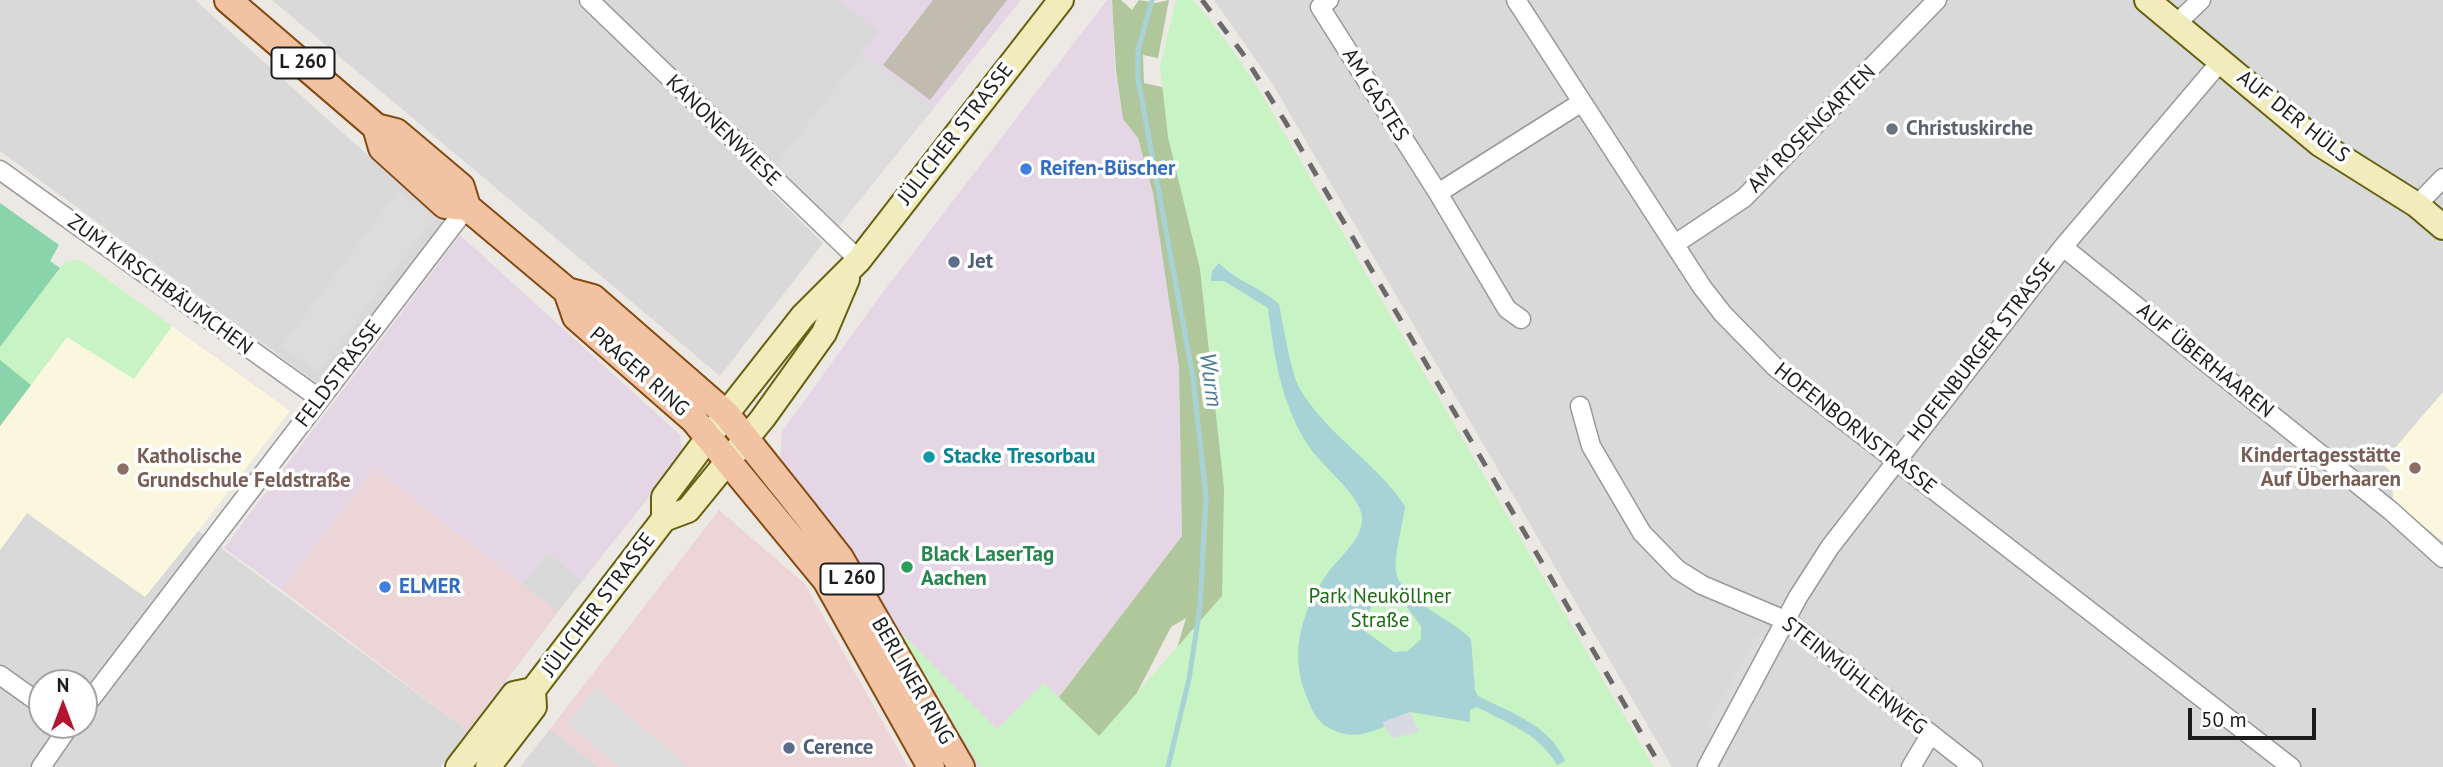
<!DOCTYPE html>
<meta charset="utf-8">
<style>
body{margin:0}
#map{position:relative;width:2443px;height:767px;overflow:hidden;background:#ece8e3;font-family:"PT Sans",sans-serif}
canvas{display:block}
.north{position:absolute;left:28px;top:669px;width:70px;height:70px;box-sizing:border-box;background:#fff;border:2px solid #a4a4a4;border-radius:50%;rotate:0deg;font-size:19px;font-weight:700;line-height:28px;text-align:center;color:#1c1c1c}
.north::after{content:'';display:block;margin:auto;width:24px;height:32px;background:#b31530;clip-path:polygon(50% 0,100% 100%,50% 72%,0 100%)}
.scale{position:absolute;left:2188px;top:708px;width:128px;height:32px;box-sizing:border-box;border:4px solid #1c1c1c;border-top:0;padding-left:9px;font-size:21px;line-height:24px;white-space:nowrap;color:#1c1c1c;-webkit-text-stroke:5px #fff;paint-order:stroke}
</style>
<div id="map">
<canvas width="2443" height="767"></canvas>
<div class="north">N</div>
<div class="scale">50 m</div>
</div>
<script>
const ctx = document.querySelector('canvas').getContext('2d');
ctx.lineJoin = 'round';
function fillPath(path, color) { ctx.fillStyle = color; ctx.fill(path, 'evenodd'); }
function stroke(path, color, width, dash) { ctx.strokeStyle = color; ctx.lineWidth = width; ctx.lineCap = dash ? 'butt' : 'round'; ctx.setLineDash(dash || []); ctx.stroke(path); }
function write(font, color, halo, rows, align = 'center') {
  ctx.font = font + ' "PT Sans",sans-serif'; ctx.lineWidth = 7; ctx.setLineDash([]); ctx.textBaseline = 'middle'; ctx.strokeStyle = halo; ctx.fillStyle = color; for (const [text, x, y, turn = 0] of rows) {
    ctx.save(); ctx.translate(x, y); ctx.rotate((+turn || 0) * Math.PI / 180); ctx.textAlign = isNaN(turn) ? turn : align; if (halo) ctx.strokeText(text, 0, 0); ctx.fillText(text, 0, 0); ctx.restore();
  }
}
const residential = new Path2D(`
 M 0,0 L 195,0 L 454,233 L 325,389 L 0,151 Z
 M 272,0 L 838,0 L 880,31 L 763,184 L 823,243 L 720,376 Z
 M 1214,0 L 2443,0 L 2443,767 L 1672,767 L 1272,83 Z
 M 27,513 L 145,597 L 198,531 L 468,731 L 441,767 L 0,767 L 0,550 ZM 42,683 L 84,683 L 84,725 L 42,725 Z
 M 548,552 L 582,581 L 558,612 L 522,584 Z
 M 550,729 L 599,767 L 520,767 Z`);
const commercial = new Path2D(`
 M 375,468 L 558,612 L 468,731 L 282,590 Z
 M 719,510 L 805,584 L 908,767 L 599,767 L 550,729 Z`);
const industrial = new Path2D(`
 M 838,0 L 1021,0 L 837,228 L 774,167 L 879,31 Z
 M 1107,0 L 1112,0 L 1115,71 L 1123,119 L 1138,138 L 1153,193 L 1179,367 L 1182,536 L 1006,767 L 977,767 L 855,559 L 780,461 L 782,432 L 877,300 Z
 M 460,235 L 680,435 L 682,450 L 677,462 L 582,581 L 548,552 L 522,584 L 375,468 L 282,590 L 224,548 Z`);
const education = new Path2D(`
 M 172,326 L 290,411 L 198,531 L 145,597 L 27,513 L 0,550 L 0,426 L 67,337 L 134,378 Z
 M 2443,392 L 2443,542 L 2393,500 L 2392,473 L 2382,463 Z`);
const construction = new Path2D(`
 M 933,0 L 1007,0 L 930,100 L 883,65 Z`);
const forest = new Path2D(`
 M 1112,0 L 1121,0 L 1132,10 L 1139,0 L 1156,3 L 1169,0 L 1158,58 L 1143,55 L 1144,83 L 1166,88 L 1300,171 L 1653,767 L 1600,767 L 1302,433 L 1142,767 L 1186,618 L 1171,627 L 1111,743 L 1050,709 L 1182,536 L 1179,367 L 1153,193 L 1138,138 L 1123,119 L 1116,71 Z`);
const park = new Path2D(`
 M 1176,0 L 1193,0 C 1219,29 1240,60 1261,93 L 1654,767 L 980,767 L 898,630 L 997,729 L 1044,683 L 1099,736 L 1222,596 L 1224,488 L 1200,269 L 1168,137 L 1160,66 Z
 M 80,260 L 172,326 L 134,379 L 67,337 L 31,385 L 0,360 L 0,347 L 65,262 Z`);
const pitch = new Path2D(`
 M 0,203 L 59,245 L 50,261 L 60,268 L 0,347 Z
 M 0,360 L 31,385 L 0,426 Z`);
const parking = new Path2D(`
 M 862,53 L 933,108 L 837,228 L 774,167 Z
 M 398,190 L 435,217 L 318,373 L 281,346 Z
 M 1757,635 L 1770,642 L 1719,733 L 1706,726 Z
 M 596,687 L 688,767 L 620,767 L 567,724 Z`);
const plaza = new Path2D(`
 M 1410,712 L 1419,732 L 1392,738 L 1382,722 Z`);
const water = new Path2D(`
 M 1219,263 C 1236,281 1260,287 1279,304 C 1283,323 1291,374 1300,389 C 1327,435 1376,462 1405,506 C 1403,524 1394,555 1396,571 C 1399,599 1451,618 1471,639 L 1475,690 L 1478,696 C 1511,713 1550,725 1565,761 L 1557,765 C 1539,733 1508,724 1477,707 L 1470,710 L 1470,722 L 1410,712 L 1383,722 L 1384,727 C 1363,735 1350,739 1329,728 C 1315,720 1312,710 1306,695 C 1288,652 1303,606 1330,570 C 1341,556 1364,537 1362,517 C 1360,494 1320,465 1308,445 C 1281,404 1274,356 1268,308 L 1224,281 L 1211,281 L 1212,271 ZM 1384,596 L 1401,599 L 1421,626 L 1421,639 L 1408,651 L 1394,652 L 1362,629 L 1375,598 Z`);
const stream = new Path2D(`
 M 1152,0 L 1138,50 L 1138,79 L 1193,377 L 1206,497 L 1200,607 L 1189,679 L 1168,767`);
const street = new Path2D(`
 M 589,0 L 859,260
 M 1329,0 L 1320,7 L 1438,193 L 1582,102
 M 1516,0 L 1702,287 L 1723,314 L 1775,367 L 2291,767
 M 2176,24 L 2201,0
 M 0,170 L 320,399
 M 1438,193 L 1507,309 L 1521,319
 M 2417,205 L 2443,178
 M 1675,244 L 1744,198 L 1937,0
 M 2063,247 L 2391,511 L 2443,558
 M 1580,406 L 1591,446 L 1642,533 L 1678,570 L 1702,585 L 1787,621 L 1973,767
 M 0,675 L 42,705
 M 84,708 L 467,207
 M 41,767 L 70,725
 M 1707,767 L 1798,597 L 1830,547 L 2063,247 L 2221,61
 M 1911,767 L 1930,735`);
const secondary = new Path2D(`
 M 2147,0 L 2320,144 L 2417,205 L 2443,227
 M 664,519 L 664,497 L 726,414 L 803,316 L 859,260 L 1061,0
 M 458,767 L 514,694 L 533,690 L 664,519 L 688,510 L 763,418 L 824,333 L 847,279
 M 488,767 L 534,707 L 533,690`);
const primary = new Path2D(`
 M 228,0 L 376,127 L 396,132 L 461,187 L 467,207 L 567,291 L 593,298 L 726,414 L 801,508 L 840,558 L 961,767
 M 376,127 L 382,148 L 445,205 L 467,207
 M 567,291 L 576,317 L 694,420 L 826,580 L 931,767`);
const rail = new Path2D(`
 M 1202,0 L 1243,54 L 1286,123 L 1661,767`);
const markers = [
 [1892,129,7,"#6b7280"],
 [1026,169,7,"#3f7fe0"],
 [954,262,7,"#5c6f8a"],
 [929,457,7,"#0f9aa8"],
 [2415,468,7,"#8d6e63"],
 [123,469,7,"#8d6e63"],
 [907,567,7,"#2e9e5b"],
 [385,587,7,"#3f7fe0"],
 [789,748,7,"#5c6f8a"]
];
const shields = [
 [303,63,63],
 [852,579,63]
];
const shieldNames = [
 ["L 260",303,63],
 ["L 260",852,579]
];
const streetNames = [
 ["AM GASTES",1375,95,58],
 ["AUF DER HÜLS",2293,117,38],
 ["AM ROSENGARTEN",1812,129,-45],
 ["KANONENWIESE",723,131,44],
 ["JÜLICHER STRASSE",956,134,-52],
 ["ZUM KIRSCHBÄUMCHEN",160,285,36],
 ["HOFENBURGER STRASSE",1982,350,-52],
 ["AUF ÜBERHAAREN",2205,361,39],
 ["PRAGER RING",639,372,41],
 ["FELDSTRASSE",339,374,-53],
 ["HOFENBORNSTRASSE",1855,429,38],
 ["JÜLICHER STRASSE",599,605,-53],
 ["STEINMÜHLENWEG",1854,676,38],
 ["BERLINER RING",912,681,60]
];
const worshipNames = [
 ["Christuskirche",1906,129]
];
const shopNames = [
 ["Reifen-Büscher",1040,169],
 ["ELMER",399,587]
];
const serviceNames = [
 ["Jet",968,262],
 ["Cerence",803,748]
];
const educationNames = [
 ["Kindertagesstätte",2401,456],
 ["Auf Überhaaren",2401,480],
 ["Katholische",137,457,"left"],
 ["Grundschule Feldstraße",137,481,"left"]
];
const cultureNames = [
 ["Stacke Tresorbau",943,457]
];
const leisureNames = [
 ["Black LaserTag",921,555],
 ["Aachen",921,579]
];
const parkNames = [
 ["Park Neuköllner",1380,597],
 ["Straße",1380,621]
];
const waterNames = [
 ["Wurm",1210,380,82]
];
fillPath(residential, '#dad9d9');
fillPath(commercial, '#ecd4d7');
fillPath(industrial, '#e5d6e5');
fillPath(education, '#fbf6de');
fillPath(construction, '#c0bdb0');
fillPath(forest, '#b0c79c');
fillPath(park, '#c8f3c4');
fillPath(pitch, '#89d4aa');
fillPath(parking, '#dcdcdc');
fillPath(plaza, '#d8d9e2');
fillPath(water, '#a8d3d6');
stroke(stream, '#a8d3d6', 5);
stroke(street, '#999', 21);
stroke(secondary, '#666110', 28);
stroke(primary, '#854a10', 30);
stroke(street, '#fff', 18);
stroke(secondary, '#f2ebbc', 24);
stroke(primary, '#f1c3a3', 26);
stroke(rail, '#6a6a6a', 5, [14, 14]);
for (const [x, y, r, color] of markers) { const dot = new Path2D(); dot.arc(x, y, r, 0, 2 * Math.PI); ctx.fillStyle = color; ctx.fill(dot); stroke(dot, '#fff', 2.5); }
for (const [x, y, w] of shields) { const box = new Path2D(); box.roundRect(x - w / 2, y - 15.5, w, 31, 5); ctx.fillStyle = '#fff'; ctx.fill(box); stroke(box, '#1c1c1c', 2); }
write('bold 19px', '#1c1c1c', null, shieldNames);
write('21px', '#1c1c1c', '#fff', streetNames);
write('bold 21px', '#5b616d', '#fff', worshipNames, 'left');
write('bold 21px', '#366cbe', '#fff', shopNames, 'left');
write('bold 21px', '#4e5e75', '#fff', serviceNames, 'left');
write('bold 21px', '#785e54', '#fff', educationNames, 'right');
write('bold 21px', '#0d838f', '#fff', cultureNames, 'left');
write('bold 21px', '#27864d', '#fff', leisureNames, 'left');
write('21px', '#1e6e17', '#fff', parkNames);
write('italic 23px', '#4d7b93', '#fff', waterNames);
</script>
